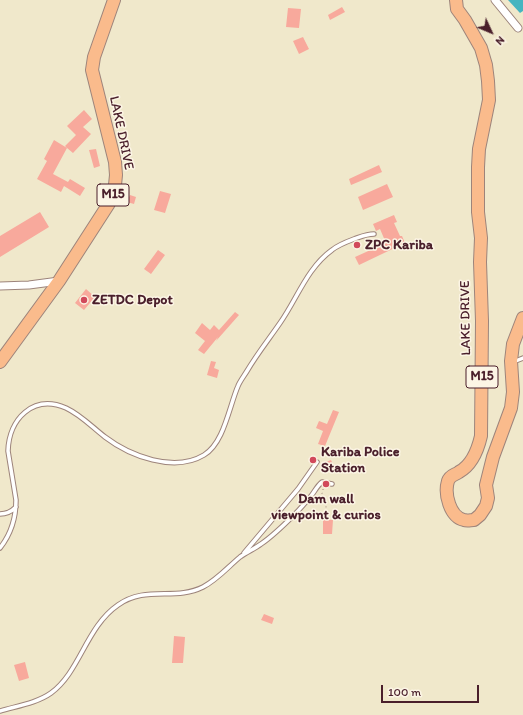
<!DOCTYPE html>
<style>
body{margin:0}
#map{position:relative;width:523px;height:715px;overflow:hidden;background:#f0e8cb;font-family:Itim,sans-serif}
canvas{display:block}
.north{position:absolute;left:471px;top:12px;width:40px;height:40px;-webkit-text-stroke:3px #fcf5e5;paint-order:stroke;rotate:134deg;font-size:11px;font-weight:700;line-height:16px;text-align:center;color:#4a1f2b}
.north::after{content:'';display:block;margin:auto;width:14px;height:18px;background:#4a1f2b;clip-path:polygon(50% 0,100% 100%,50% 72%,0 100%)}
.scale{position:absolute;left:381px;top:685px;width:98px;height:18px;box-sizing:border-box;border:2px solid #4a1f2b;border-top:0;padding-left:5px;font-size:12px;line-height:14px;white-space:nowrap;color:#4a1f2b;-webkit-text-stroke:3px #fcf5e5;paint-order:stroke}
</style>
<div id="map">
<canvas width="523" height="715"></canvas>
<div class="north">N</div>
<div class="scale">100 m</div>
</div>
<script>
const ctx = document.querySelector('canvas').getContext('2d');
ctx.lineJoin = 'round';
function fillPath(path, color) { ctx.fillStyle = color; ctx.fill(path, 'evenodd'); }
function stroke(path, color, width, dash) { ctx.strokeStyle = color; ctx.lineWidth = width; ctx.lineCap = dash ? 'butt' : 'round'; ctx.setLineDash(dash || []); ctx.stroke(path); }
function write(font, color, halo, rows, align = 'center') {
  ctx.font = font + ' Itim,sans-serif'; ctx.lineWidth = 3; ctx.setLineDash([]); ctx.textBaseline = 'middle'; ctx.strokeStyle = halo; ctx.fillStyle = color; for (const [text, x, y, turn = 0] of rows) {
    ctx.save(); ctx.translate(x, y); ctx.rotate((+turn || 0) * Math.PI / 180); ctx.textAlign = isNaN(turn) ? turn : align; if (halo) ctx.strokeText(text, 0, 0); ctx.fillText(text, 0, 0); ctx.restore();
  }
}
const water = new Path2D(`
 M 508,0 L 523,0 L 523,11 L 520,13 Z`);
const building = new Path2D(`
 M 342,7 L 345,12 L 330,20 L 328,15 Z
 M 288,8 L 301,9 L 299,28 L 286,27 Z
 M 303,37 L 309,49 L 299,54 L 293,41 Z
 M 84,110 L 92,119 L 83,127 L 91,134 L 73,153 L 67,148 L 53,174 L 68,182 L 70,179 L 85,188 L 80,196 L 64,186 L 61,192 L 37,179 L 47,161 L 44,159 L 54,140 L 67,148 L 65,146 L 76,135 L 67,126 Z
 M 96,149 L 100,166 L 94,168 L 89,150 Z
 M 379,165 L 382,172 L 351,185 L 349,179 Z
 M 387,184 L 393,197 L 363,210 L 358,197 Z
 M 160,191 L 171,194 L 165,213 L 154,210 Z
 M 130,195 L 136,197 L 134,204 L 127,202 Z
 M 40,212 L 49,227 L 0,257 L 0,236 Z
 M 394,215 L 397,222 L 394,223 L 400,236 L 402,236 L 405,243 L 359,265 L 355,257 L 386,243 L 380,229 L 376,231 L 373,224 Z
 M 158,250 L 165,255 L 151,274 L 144,269 Z
 M 86,289 L 95,297 L 84,310 L 75,303 Z
 M 235,312 L 239,315 L 216,341 L 218,337 L 204,354 L 198,350 L 205,341 L 195,333 L 202,323 L 210,330 L 214,325 L 219,330 Z
 M 211,361 L 216,362 L 214,368 L 219,370 L 217,378 L 207,375 Z
 M 333,410 L 339,412 L 325,446 L 318,444 L 323,431 L 316,428 L 319,421 L 327,424 Z
 M 331,460 L 335,469 L 331,472 L 326,462 Z
 M 323,519 L 333,520 L 332,534 L 323,534 Z
 M 264,614 L 274,618 L 272,624 L 261,620 Z
 M 174,636 L 185,637 L 183,663 L 172,663 Z
 M 25,662 L 29,678 L 19,681 L 14,665 Z`);
const path = new Path2D(`
 M 323,489 L 323,491 L 319,501 L 321,503 L 326,503 L 326,508`);
const lane = new Path2D(`
 M 513,362 L 523,358
 M 0,514 C 7,514 11,512 16,507
 M 0,548 C 11,534 16,517 16,500 L 8,451 C 9,419 33,394 66,408 C 81,415 92,427 105,437 C 130,456 174,473 204,455 C 224,443 229,407 238,386 C 240,381 244,376 247,371 C 257,354 269,339 280,323 C 297,299 307,268 332,250 C 338,245 346,242 354,239 C 360,237 366,234 374,234
 M 244,553 L 298,489 L 317,462
 M 0,711 C 17,706 37,703 51,693 C 80,672 86,627 118,605 C 146,585 175,601 203,587 C 217,580 228,567 240,557 C 247,552 254,549 261,544 C 273,536 284,525 295,514 C 300,509 306,502 311,496 C 315,491 317,486 322,482 L 332,484`);
const street = new Path2D(`
 M 495,0 L 518,28
 M 0,286 L 29,285 L 59,281`);
const primary = new Path2D(`
 M 456,0 L 457,9 L 465,20 L 481,48 L 486,65 L 488,81 L 489,100 L 479,149 L 478,167 L 478,212 L 481,238 L 480,262 L 482,321 L 481,436 C 478,449 472,465 459,472 C 455,475 450,475 448,481 C 444,494 450,517 464,520 C 467,521 471,520 474,520 L 480,515 L 486,506 L 488,498 L 486,485 L 493,457 L 511,408 L 513,392 L 511,361 L 513,344 L 523,318
 M 0,362 L 59,281 L 108,205 L 113,195 L 115,185 L 116,175 L 115,162 L 92,70 L 94,57 L 114,0`);
const markers = [
 [357,245,4,"#d1495b"],
 [84,300,4,"#d1495b"],
 [313,460,4,"#d1495b"],
 [326,484,4,"#d1495b"]
];
const shields = [
 [113,195,32],
 [482,377,32]
];
const shieldNames = [
 ["M15",113,195],
 ["M15",482,377]
];
const streetNames = [
 ["LAKE DRIVE",121,133,78],
 ["LAKE DRIVE",466,318,-91]
];
const poiNames = [
 ["ZPC Kariba",365,245],
 ["ZETDC Depot",92,300],
 ["Kariba Police",321,452],
 ["Station",321,468],
 ["Dam wall",326,499,"center"],
 ["viewpoint & curios",326,515,"center"]
];
fillPath(water, '#46b5c0');
fillPath(building, '#f8a99c');
stroke(lane, '#9d847b', 5.5);
stroke(street, '#9d847b', 9);
stroke(primary, '#9d847b', 14);
stroke(path, '#9d847b', 1, [1, 3]);
stroke(lane, '#fff', 3.5);
stroke(street, '#fff', 7);
stroke(primary, '#fabb8c', 12);
for (const [x, y, r, color] of markers) { const dot = new Path2D(); dot.arc(x, y, r, 0, 2 * Math.PI); ctx.fillStyle = color; ctx.fill(dot); stroke(dot, '#fcf5e5', 1.5); }
for (const [x, y, w] of shields) { const box = new Path2D(); box.roundRect(x - w / 2, y - 11, w, 22, 3); ctx.fillStyle = '#fcf5e5'; ctx.fill(box); stroke(box, '#4a1f2b', 1); }
write('bold 13px', '#4a1f2b', null, shieldNames);
write('14px', '#4a1f2b', '#fcf5e5', streetNames);
write('bold 14px', '#4a1f2b', '#fcf5e5', poiNames, 'left');
</script>
